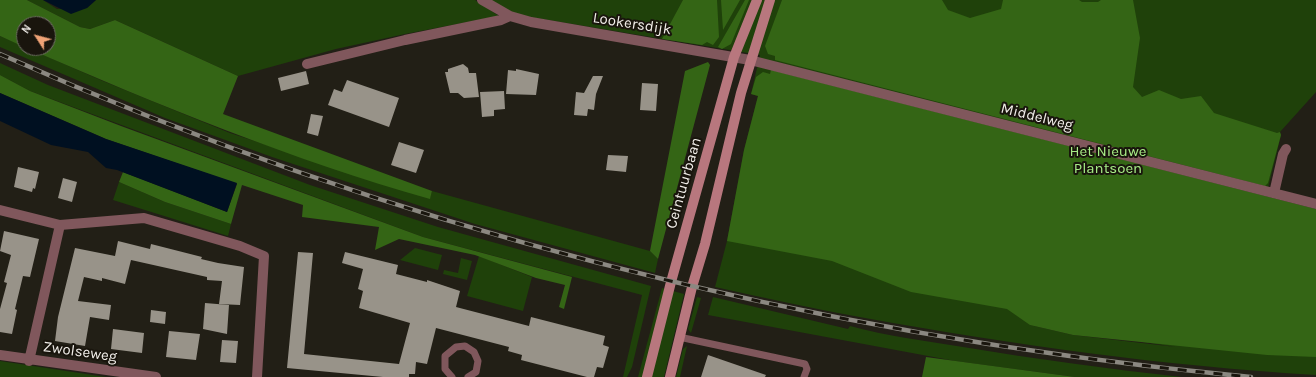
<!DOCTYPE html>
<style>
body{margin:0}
#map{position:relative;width:1316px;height:377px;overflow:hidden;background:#221f16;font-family:Karla,sans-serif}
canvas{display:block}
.north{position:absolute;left:16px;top:16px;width:40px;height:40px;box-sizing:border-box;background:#19150d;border:1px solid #6f6c65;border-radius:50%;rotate:306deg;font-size:11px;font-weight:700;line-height:16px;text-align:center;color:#f1eee9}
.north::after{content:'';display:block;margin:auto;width:14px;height:18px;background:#efa376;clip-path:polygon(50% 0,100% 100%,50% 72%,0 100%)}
</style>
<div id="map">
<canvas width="1316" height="377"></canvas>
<div class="north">N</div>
</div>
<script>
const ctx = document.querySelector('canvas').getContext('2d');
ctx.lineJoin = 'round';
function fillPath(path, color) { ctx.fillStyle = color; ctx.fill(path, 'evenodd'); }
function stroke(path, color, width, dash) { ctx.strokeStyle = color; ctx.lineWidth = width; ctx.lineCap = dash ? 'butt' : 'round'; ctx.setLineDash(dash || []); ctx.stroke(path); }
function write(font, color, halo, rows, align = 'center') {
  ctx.font = font + ' Karla,sans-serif'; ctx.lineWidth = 4; ctx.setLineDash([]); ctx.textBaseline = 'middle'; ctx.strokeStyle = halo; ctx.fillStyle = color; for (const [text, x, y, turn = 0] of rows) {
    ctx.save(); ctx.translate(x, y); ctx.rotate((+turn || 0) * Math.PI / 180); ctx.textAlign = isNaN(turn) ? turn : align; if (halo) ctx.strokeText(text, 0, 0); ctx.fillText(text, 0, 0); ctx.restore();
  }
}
const green = new Path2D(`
 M 27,0 L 43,0 L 57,9 L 87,8 L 96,0 L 475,0 L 499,16 L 405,34 L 336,49 L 238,76 L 115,20 L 90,29 L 80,27 Z
 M 489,0 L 1316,0 L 1316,92 L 1280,132 L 1281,135 L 1266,196 L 1316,209 L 1316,375 C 1165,366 1014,345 865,318 C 815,309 765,298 715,287 L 727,241 L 744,150 L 758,96 L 751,94 L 760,55 L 518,15 ZM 1030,325 L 1176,347 L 1073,335 Z
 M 0,36 L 103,81 L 230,133 L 430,198 L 432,191 L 650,251 L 658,259 L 655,273 L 475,224 L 272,157 L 165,118 L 0,47 Z
 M 0,63 L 48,85 L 310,185 L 438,227 L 651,286 L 632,367 L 627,377 L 623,377 L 642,295 L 423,237 L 30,91 L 0,75 Z
 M 119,182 L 165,202 L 231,224 L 228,236 L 113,200 Z
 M 415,248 L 442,255 L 438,270 L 400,260 Z
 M 479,256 L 532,277 L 523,311 L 467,296 Z
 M 461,258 L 472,261 L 467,280 L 443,274 L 444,270 L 458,273 Z
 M 662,288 L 666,289 L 643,377 L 638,377 Z
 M 673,291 L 684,294 L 664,377 L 650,377 Z
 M 697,297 L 701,298 L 691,333 L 688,329 Z
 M 713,297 L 848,329 L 850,326 C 887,336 925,341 963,347 C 1036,359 1109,369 1182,377 L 1075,377 L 955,361 L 708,315 Z
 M 687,346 L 680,377 L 676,377 L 683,349 Z
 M 0,361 L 106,377 L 0,377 Z`);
const forest = new Path2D(`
 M 0,0 L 27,0 L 80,27 L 90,29 L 115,20 L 238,76 L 223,114 L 432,191 L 430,199 C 292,160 158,105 27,48 L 48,48 L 48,24 L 24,24 L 24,47 L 0,36 Z
 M 683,0 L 717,0 L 719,37 L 713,45 L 707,42 L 702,45 L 662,39 Z
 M 721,0 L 740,0 L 723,30 Z
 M 745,0 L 749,0 L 731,44 L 722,49 L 718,47 Z
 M 782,0 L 942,0 L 948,10 L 970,18 L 1001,9 L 1003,0 L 1079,0 L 1082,2 L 1098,2 L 1101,0 L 1133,0 L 1140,38 L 1133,87 L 1142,97 L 1159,90 L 1181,99 L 1201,96 L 1214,113 L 1277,133 L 1280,132 L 1281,135 L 1268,183 L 1265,186 L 775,60 L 775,56 L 768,54 L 765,46 Z
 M 708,62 L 710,65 L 658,259 L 650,251 L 685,71 Z
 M 771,70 L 1316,209 L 1316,357 L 1267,355 L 1073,335 L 1030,325 L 1007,309 L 911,292 L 832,261 L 727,241 L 744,150 L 758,96 L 751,94 L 756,77 L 763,72 L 770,74 Z
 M 0,75 L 30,91 L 121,126 L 423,237 L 572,277 L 564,309 L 559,307 L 565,285 L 536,278 L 475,255 L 399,239 L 375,250 L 379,227 L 302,217 L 303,205 L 242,185 L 231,224 L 165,202 L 119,182 L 123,172 L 227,212 L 237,184 L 106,139 L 0,93 Z
 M 926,357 L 1075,377 L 922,377 Z`);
const water = new Path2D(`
 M 43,0 L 96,0 L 87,8 L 71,14 Z
 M 0,93 L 106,139 L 237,183 L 227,212 L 117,170 L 106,168 L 88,152 L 51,145 L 0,121 Z`);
const building = new Path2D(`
 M 463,64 L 468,68 L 469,73 L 476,73 L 479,97 L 464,98 L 458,93 L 450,93 L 445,72 L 448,72 L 448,69 Z
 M 516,69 L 539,74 L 536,95 L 506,94 L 508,70 L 516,71 Z
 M 306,71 L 309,84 L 281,91 L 278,78 Z
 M 593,76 L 603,76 L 596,94 L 594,110 L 588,109 L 587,116 L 574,115 L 576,92 L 584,93 Z
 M 347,80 L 399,98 L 389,127 L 328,105 L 334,89 L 342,92 Z
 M 642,83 L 658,84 L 656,111 L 640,110 Z
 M 504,91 L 505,109 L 494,110 L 494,116 L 482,117 L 480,92 Z
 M 311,114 L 323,116 L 318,136 L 307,133 Z
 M 399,142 L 424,150 L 416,173 L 391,165 Z
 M 608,155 L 628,156 L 626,172 L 606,170 Z
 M 18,167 L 39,172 L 35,189 L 33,188 L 32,192 L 14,187 Z
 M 63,178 L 77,182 L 72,202 L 58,198 Z
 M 4,231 L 39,239 L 30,277 L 23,276 L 15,309 L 17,310 L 12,334 L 0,332 L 0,309 L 7,283 L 4,282 L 11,255 L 0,251 Z
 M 118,241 L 150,249 L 151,244 L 202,257 L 201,259 L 218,263 L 244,267 L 240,305 L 219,304 L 222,281 L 207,280 L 207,277 L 131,260 L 125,284 L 102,278 L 102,281 L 84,277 L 78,301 L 111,305 L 109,320 L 90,317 L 85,346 L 55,341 L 58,317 L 75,248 L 115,256 Z
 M 298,252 L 313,253 L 304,354 L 399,364 L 410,323 L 359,308 L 363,291 L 358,289 L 363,269 L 342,263 L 345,252 L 398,265 L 396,274 L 427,282 L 427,280 L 460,291 L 456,307 L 529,326 L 531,317 L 605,336 L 603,345 L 609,347 L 603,368 L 597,367 L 594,377 L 587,377 L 521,360 L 522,355 L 508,351 L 509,347 L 436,328 L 427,364 L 416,362 L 415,374 L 409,374 L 409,377 L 383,377 L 287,368 Z
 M 205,303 L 229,305 L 227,334 L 203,329 Z
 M 151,310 L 166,312 L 165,324 L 150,322 Z
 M 113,329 L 144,333 L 142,353 L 111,349 Z
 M 169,331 L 200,334 L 196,360 L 166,357 Z
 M 222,340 L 238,341 L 236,363 L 220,362 Z
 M 708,355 L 766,375 L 765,377 L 701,377 Z`);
const lane = new Path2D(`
 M 679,337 L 805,364 L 807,369 L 804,377
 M 452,377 L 445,369 L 445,356 L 456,347 L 465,346 L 474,352 L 478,361 L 476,372 L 468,377`);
const street = new Path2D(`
 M 482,0 L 510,16 L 531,22 L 750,60 L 1316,204
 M 307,64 L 405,40 L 501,20 L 510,16
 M 1274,193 L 1283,154 L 1286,149
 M 0,210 L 60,225 L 144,218 L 240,246 L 264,256 L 257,377
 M 0,355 L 156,377
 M 29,361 L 60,225`);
const secondary = new Path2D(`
 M 647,377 L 671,282 L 734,57 L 757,0
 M 670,377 L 692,287 L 705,244 L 741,93 L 770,0`);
const rail = new Path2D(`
 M 0,54 C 399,231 817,336 1251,377`);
const streetNames = [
 ["Lookersdijk",632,24,9],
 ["Middelweg",1037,117,14],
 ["Ceintuurbaan",684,183,-74],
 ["Zwolseweg",80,352,8]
];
const parkNames = [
 ["Het Nieuwe",1108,152],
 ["Plantsoen",1108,169]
];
fillPath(green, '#1f410a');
fillPath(forest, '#346515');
fillPath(water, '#001021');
fillPath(building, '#989389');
stroke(lane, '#80575c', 7);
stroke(street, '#80575c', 10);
stroke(secondary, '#b8777e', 10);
stroke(rail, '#8b8881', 4.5);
stroke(rail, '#19150d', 3, [9]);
write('15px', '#f1eee9', '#19150d', streetNames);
write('15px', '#a7ed86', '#19150d', parkNames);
</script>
